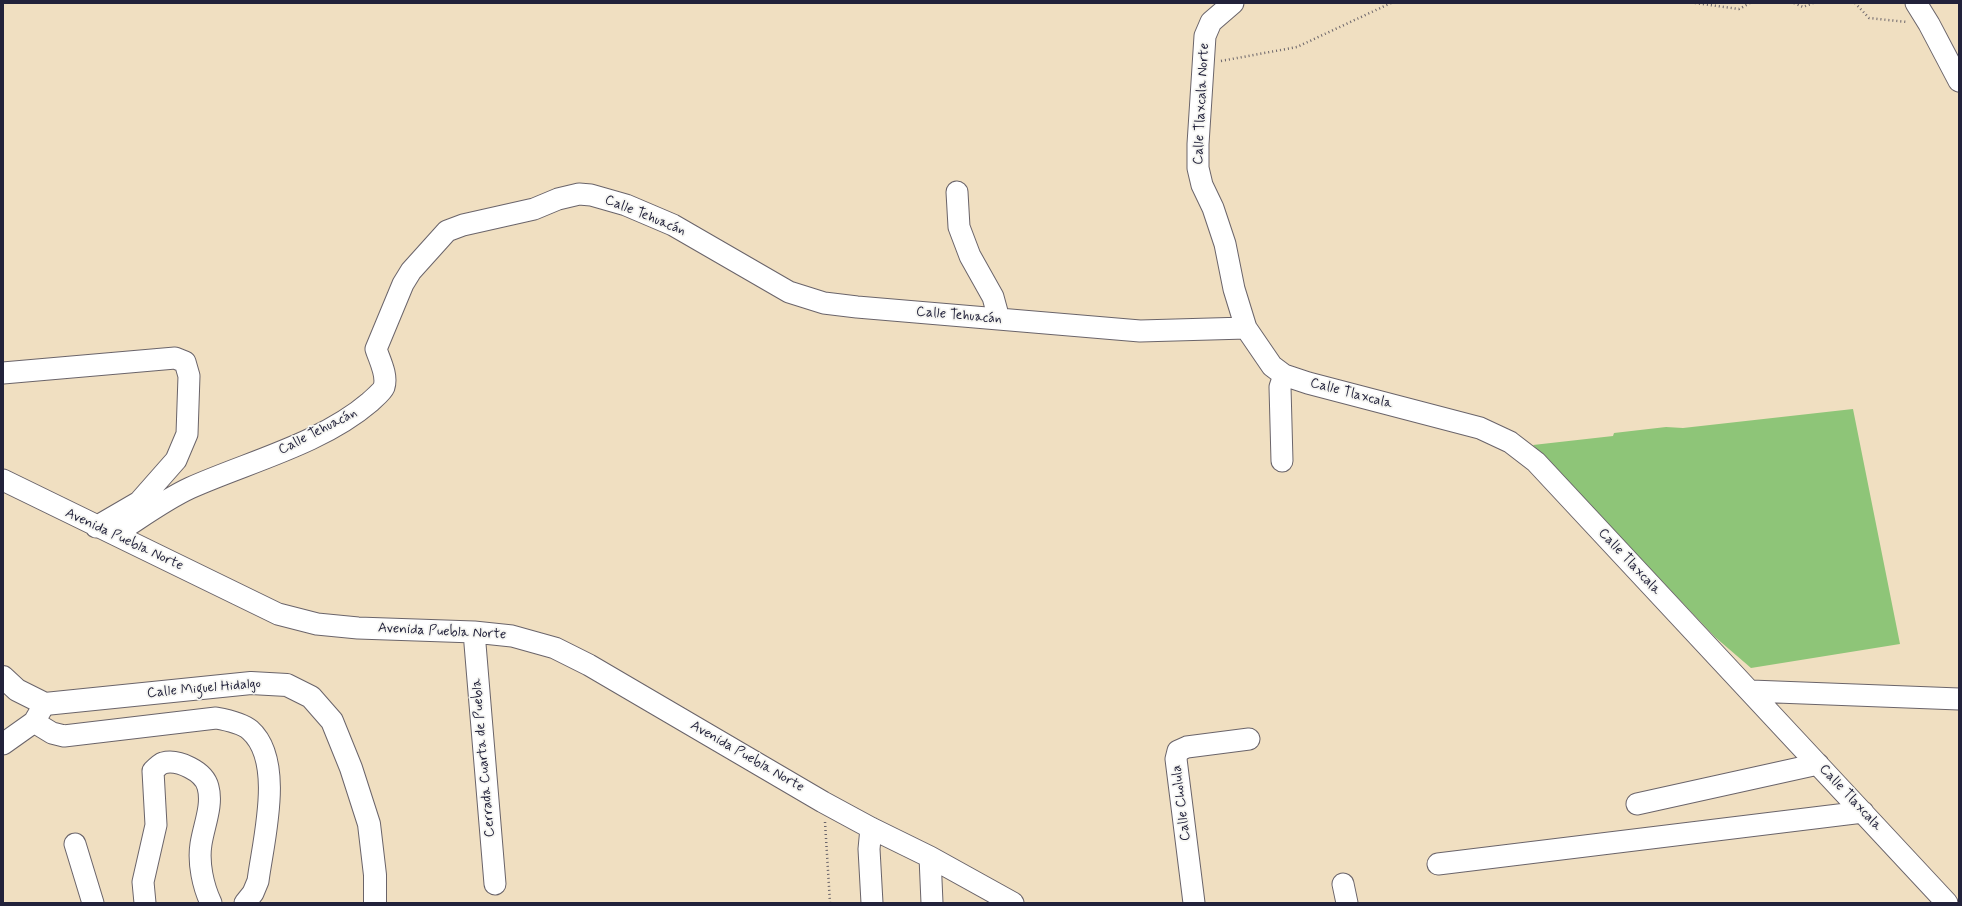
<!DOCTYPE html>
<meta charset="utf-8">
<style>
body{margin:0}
#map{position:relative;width:1962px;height:906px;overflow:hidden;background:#f0dfc1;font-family:Mynerve,sans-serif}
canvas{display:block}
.frame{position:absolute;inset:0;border:4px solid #22223b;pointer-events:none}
</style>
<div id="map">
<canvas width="1962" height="906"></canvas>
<div class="frame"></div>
</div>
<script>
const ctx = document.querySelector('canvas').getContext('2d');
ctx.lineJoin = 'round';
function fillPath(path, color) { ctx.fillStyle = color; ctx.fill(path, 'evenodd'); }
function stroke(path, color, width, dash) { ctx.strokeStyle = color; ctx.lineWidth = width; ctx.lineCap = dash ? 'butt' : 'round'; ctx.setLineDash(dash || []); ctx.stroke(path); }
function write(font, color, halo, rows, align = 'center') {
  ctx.font = font + ' Mynerve,sans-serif'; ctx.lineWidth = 3.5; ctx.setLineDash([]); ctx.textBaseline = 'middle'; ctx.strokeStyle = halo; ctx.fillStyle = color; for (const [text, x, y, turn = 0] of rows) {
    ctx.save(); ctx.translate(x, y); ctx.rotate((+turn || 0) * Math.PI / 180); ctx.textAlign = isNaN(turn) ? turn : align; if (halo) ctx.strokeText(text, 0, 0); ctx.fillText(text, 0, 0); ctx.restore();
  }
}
const green = new Path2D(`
 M 1853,409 L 1900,644 L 1751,668 L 1715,637 L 1533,445 L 1613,436 L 1614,433 L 1666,427 L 1683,428 Z`);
const path = new Path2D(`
 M 1695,3 L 1739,9 L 1750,3
 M 1794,3 L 1803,7 L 1813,3
 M 1855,3 L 1869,18 L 1907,22
 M 1221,61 L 1297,47 L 1391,3
 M 825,822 L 830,903`);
const minor = new Path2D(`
 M 1233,3 L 1211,22 L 1205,36 L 1198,144 L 1198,168 L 1202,185 L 1213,208 L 1225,244 L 1234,289 L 1246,328 L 1272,366 L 1284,375 L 1308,383 L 1480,428 L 1510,442 L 1536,462 L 1947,903
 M 1916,3 L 1929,24 L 1959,81
 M 957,192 L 959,227 L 970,256 L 993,297 L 999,319
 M 3,373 L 175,358 L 185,362 L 189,376 L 187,434 L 176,460 L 139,502 L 96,527
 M 1282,461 L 1280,387 L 1284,375
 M 3,480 L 278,614 L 317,624 L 358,628 L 474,632 L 512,636 L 555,648 L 589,665 L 823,802 L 871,828 L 930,857 L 1013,903
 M 115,534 C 139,519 164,500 190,488 C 248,462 321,444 370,402 C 374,398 382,392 384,387 C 388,375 379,359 376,349 L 403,284 L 411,271 L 447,231 L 463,225 L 534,209 L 558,199 L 579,194 L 591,195 L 626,205 L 673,225 L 789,292 L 824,303 L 857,307 L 1140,331 L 1246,328
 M 474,632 L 495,884
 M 1751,691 L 1959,699
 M 34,722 L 52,733 L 64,736 L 216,718 C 227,720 242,723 250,730 C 285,761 263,841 258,881 L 253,893 L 245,903
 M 3,744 L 34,722 L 41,710
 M 1637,804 L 1818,764
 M 871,828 L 869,849 L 872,903
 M 75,844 L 93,903
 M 930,857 L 932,903
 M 1438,864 L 1863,812
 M 1343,884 L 1347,903
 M 145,903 L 143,882 L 156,825 L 153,771 C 156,768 160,764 163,763 C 178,759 204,771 208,787 C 213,805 204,825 201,844 C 198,863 203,886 211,903
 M 1194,903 L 1176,759 L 1178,751 L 1187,747 L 1249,739`);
const major = new Path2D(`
 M 3,677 L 17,690 L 45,704 L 251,683 L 287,685 L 311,697 L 332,721 L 351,768 L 369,824 L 375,875 L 375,903`);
const streetNames = [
 ["Calle Tlaxcala Norte",1202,104,-87],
 ["Calle Tehuacán",645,216,22],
 ["Calle Tehuacán",959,316,5],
 ["Calle Tlaxcala",1351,394,15],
 ["Calle Tehuacán",318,432,-27],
 ["Avenida Puebla Norte",124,540,25],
 ["Calle Tlaxcala",1629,562,47],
 ["Avenida Puebla Norte",442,632,3],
 ["Calle Miguel Hidalgo",204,689,-5],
 ["Avenida Puebla Norte",747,757,30],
 ["Cerrada Cuarta de Puebla",484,758,-95],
 ["Calle Tlaxcala",1850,798,47],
 ["Calle Cholula",1182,803,-97]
];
fillPath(green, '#8ec578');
stroke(minor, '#6a646a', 23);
stroke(major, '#6a646a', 24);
stroke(path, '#6a646a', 2.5, [1, 3]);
stroke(minor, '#fff', 21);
stroke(major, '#fff', 22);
write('14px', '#22223b', '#f6f6f2', streetNames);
</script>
